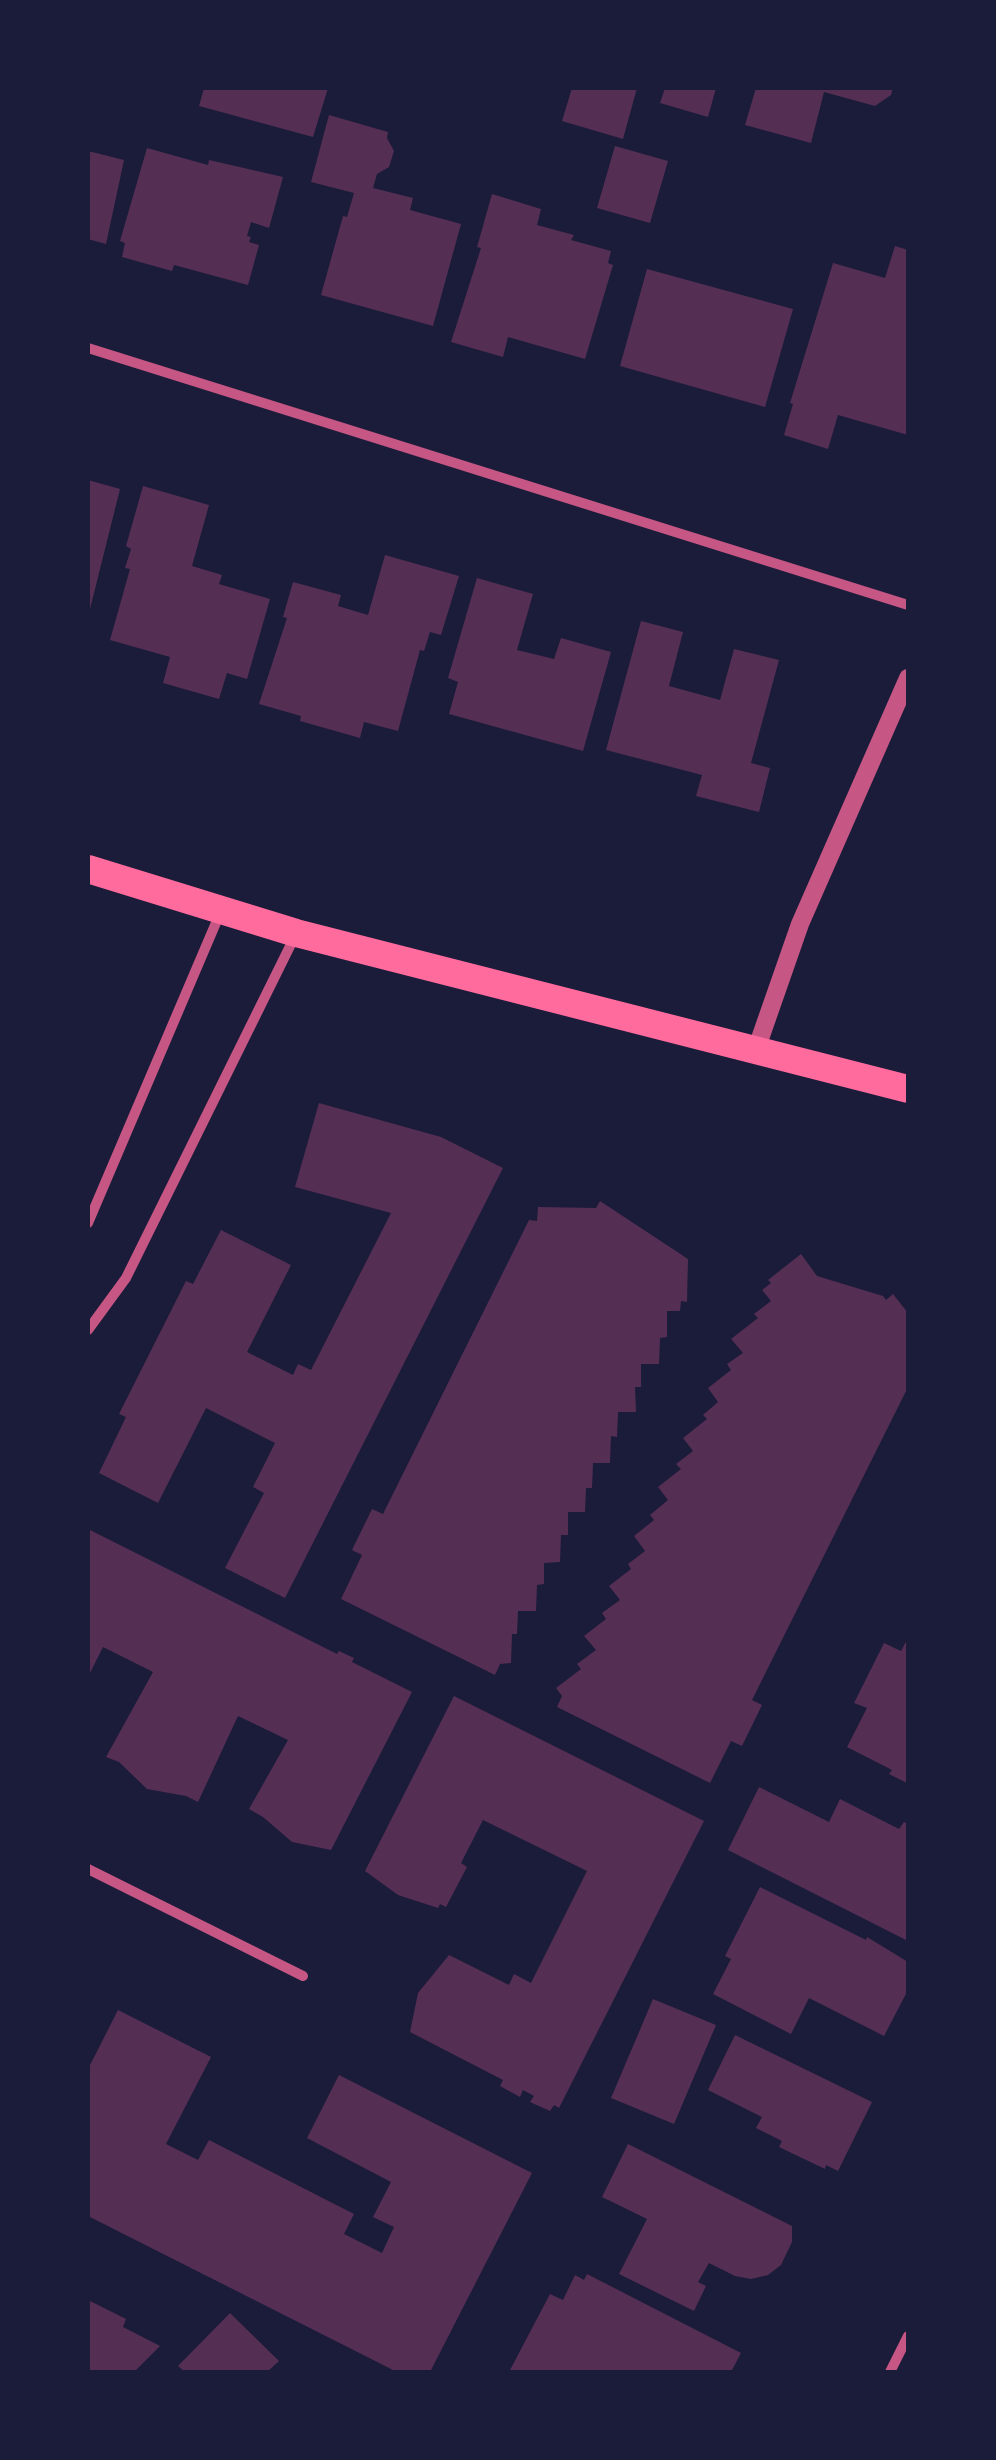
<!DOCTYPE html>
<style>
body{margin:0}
#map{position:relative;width:996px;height:2460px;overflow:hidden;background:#1b1b3a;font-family:Roboto,sans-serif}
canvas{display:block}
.frame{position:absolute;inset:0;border:90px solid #1b1b3a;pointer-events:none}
</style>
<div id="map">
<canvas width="996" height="2460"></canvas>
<div class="frame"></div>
</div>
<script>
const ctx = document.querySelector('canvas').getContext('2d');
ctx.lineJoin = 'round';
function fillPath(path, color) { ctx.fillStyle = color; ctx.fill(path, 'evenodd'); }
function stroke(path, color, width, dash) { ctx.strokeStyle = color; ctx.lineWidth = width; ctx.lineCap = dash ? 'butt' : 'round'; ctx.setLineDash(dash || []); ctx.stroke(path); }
const building = new Path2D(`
 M 204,88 L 328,88 L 313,137 L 199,106 Z
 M 572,88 L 637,88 L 623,139 L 562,121 Z
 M 665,88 L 716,88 L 708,117 L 660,103 Z
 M 756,88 L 893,88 L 891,95 L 875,106 L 824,92 L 811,143 L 745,125 Z
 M 329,115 L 388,132 L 387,138 L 394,151 L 389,167 L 377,174 L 373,188 L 413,198 L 410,210 L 461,224 L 433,326 L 321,295 L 343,216 L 347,217 L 354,193 L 311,182 Z
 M 615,146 L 668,161 L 650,223 L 597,208 Z
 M 147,148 L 208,165 L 209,160 L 283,177 L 269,228 L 251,222 L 247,236 L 251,237 L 249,242 L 259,245 L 248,285 L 174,265 L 172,271 L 122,257 L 125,243 L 120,241 Z
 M 88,151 L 124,160 L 106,244 L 88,239 Z
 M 492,194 L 541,209 L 537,225 L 574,235 L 571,240 L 611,251 L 608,263 L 613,265 L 585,359 L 508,337 L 503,357 L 451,342 L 481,248 L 477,247 Z
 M 895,246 L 908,250 L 908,435 L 838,415 L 828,449 L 784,435 L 793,404 L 790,403 L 833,263 L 885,278 Z
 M 647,269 L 793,309 L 765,407 L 620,366 Z
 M 88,480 L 120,489 L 89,613 L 88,612 Z
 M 143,486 L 209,505 L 192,566 L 222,575 L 219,584 L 270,599 L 247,679 L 227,673 L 219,699 L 163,683 L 170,657 L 110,640 L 130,569 L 125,568 L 131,549 L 126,546 Z
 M 385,555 L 459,576 L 441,635 L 430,632 L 424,651 L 420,650 L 398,731 L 364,722 L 360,738 L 300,721 L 301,716 L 259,704 L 287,618 L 283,617 L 293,582 L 341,595 L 338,606 L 368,615 Z
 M 477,578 L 533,594 L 517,650 L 554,659 L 561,638 L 611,652 L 583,751 L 449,714 L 458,682 L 448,678 Z
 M 641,621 L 683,632 L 669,686 L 720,700 L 734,649 L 779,660 L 751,763 L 770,768 L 759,812 L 696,796 L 702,775 L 606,750 Z
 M 319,1103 L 441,1137 L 503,1168 L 285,1598 L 225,1568 L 264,1493 L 253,1487 L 275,1443 L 206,1408 L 158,1503 L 99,1473 L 126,1417 L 119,1414 L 186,1281 L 193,1284 L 221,1230 L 291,1265 L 247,1352 L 293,1375 L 298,1364 L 311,1370 L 391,1213 L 295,1187 Z
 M 600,1201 L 688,1259 L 687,1302 L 681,1301 L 680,1311 L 667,1311 L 667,1337 L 660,1338 L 659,1364 L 641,1364 L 641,1387 L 635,1387 L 636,1412 L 618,1412 L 617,1437 L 611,1436 L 610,1463 L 593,1463 L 592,1488 L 586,1488 L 585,1512 L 568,1512 L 568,1535 L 561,1535 L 560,1562 L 544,1563 L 544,1584 L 537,1585 L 536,1611 L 518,1611 L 517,1634 L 512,1634 L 511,1663 L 500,1664 L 495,1675 L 341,1599 L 362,1555 L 352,1550 L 372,1509 L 383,1514 L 529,1220 L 537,1221 L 538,1207 L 596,1208 Z
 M 801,1254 L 817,1276 L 883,1296 L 886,1300 L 893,1294 L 908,1313 L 908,1387 L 752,1700 L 762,1705 L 742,1746 L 731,1741 L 710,1783 L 557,1707 L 562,1696 L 556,1688 L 581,1669 L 577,1664 L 596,1650 L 584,1636 L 606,1619 L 602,1613 L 620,1600 L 609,1586 L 631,1569 L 628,1564 L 645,1551 L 634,1536 L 654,1520 L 650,1515 L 668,1500 L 658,1487 L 681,1469 L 676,1464 L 693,1451 L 683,1438 L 707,1419 L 703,1415 L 718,1402 L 708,1388 L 731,1370 L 727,1364 L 743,1353 L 731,1339 L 758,1318 L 754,1314 L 771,1301 L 762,1290 L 771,1283 L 768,1280 Z
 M 88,1529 L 337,1654 L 339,1651 L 354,1658 L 352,1662 L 412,1692 L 331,1850 L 292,1842 L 263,1817 L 249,1809 L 288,1740 L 238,1716 L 198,1802 L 186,1796 L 147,1789 L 119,1762 L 106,1757 L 153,1672 L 103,1647 L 88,1677 Z
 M 908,1638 L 908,1780 L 907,1783 L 889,1774 L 892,1770 L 847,1747 L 867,1708 L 854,1703 L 884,1643 L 901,1651 Z
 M 454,1696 L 704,1821 L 559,2108 L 554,2105 L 550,2111 L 530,2102 L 534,2096 L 523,2090 L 520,2097 L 500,2086 L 503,2080 L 410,2032 L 418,1993 L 449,1955 L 509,1985 L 514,1974 L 531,1983 L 587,1871 L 483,1820 L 461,1863 L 467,1867 L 446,1907 L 440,1904 L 438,1908 L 398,1895 L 365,1871 Z
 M 759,1787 L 829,1822 L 840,1799 L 899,1829 L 904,1822 L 908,1824 L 908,1941 L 728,1850 Z
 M 760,1887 L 866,1940 L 867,1937 L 908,1962 L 908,1990 L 884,2036 L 809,1998 L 791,2034 L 713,1994 L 731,1959 L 725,1956 Z
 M 653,1999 L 716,2025 L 674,2124 L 611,2098 Z
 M 118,2010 L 211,2057 L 166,2144 L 198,2160 L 209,2140 L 354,2214 L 344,2234 L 382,2253 L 394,2227 L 373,2217 L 391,2182 L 307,2138 L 339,2075 L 532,2173 L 430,2372 L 397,2372 L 88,2216 L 88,2069 Z
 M 735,2035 L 872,2102 L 838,2171 L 826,2165 L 825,2169 L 779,2147 L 782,2141 L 756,2128 L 762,2117 L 708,2090 Z
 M 628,2144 L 792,2226 L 792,2242 L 781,2265 L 768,2275 L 751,2279 L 735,2276 L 709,2263 L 698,2282 L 706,2286 L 694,2311 L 619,2274 L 647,2219 L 602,2197 Z
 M 587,2274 L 741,2353 L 731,2372 L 509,2372 L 550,2294 L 563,2300 L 575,2275 L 584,2280 Z
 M 88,2300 L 126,2319 L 123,2327 L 160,2346 L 134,2372 L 88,2372 Z
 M 230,2313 L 279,2361 L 267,2372 L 185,2372 L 178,2366 Z`);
const minor = new Path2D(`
 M 88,348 L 908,605
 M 88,1223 L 221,911
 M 88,1330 L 126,1278 L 296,934
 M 88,1869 L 303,1976
 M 890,2372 L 908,2336`);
const tertiary = new Path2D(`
 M 756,1050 L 800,924 L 908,678`);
const trunk = new Path2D(`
 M 88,869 L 296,933 L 908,1089`);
fillPath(building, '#542f53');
stroke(minor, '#c65784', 10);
stroke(tertiary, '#c65784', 18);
stroke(trunk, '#ff6b9d', 28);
</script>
